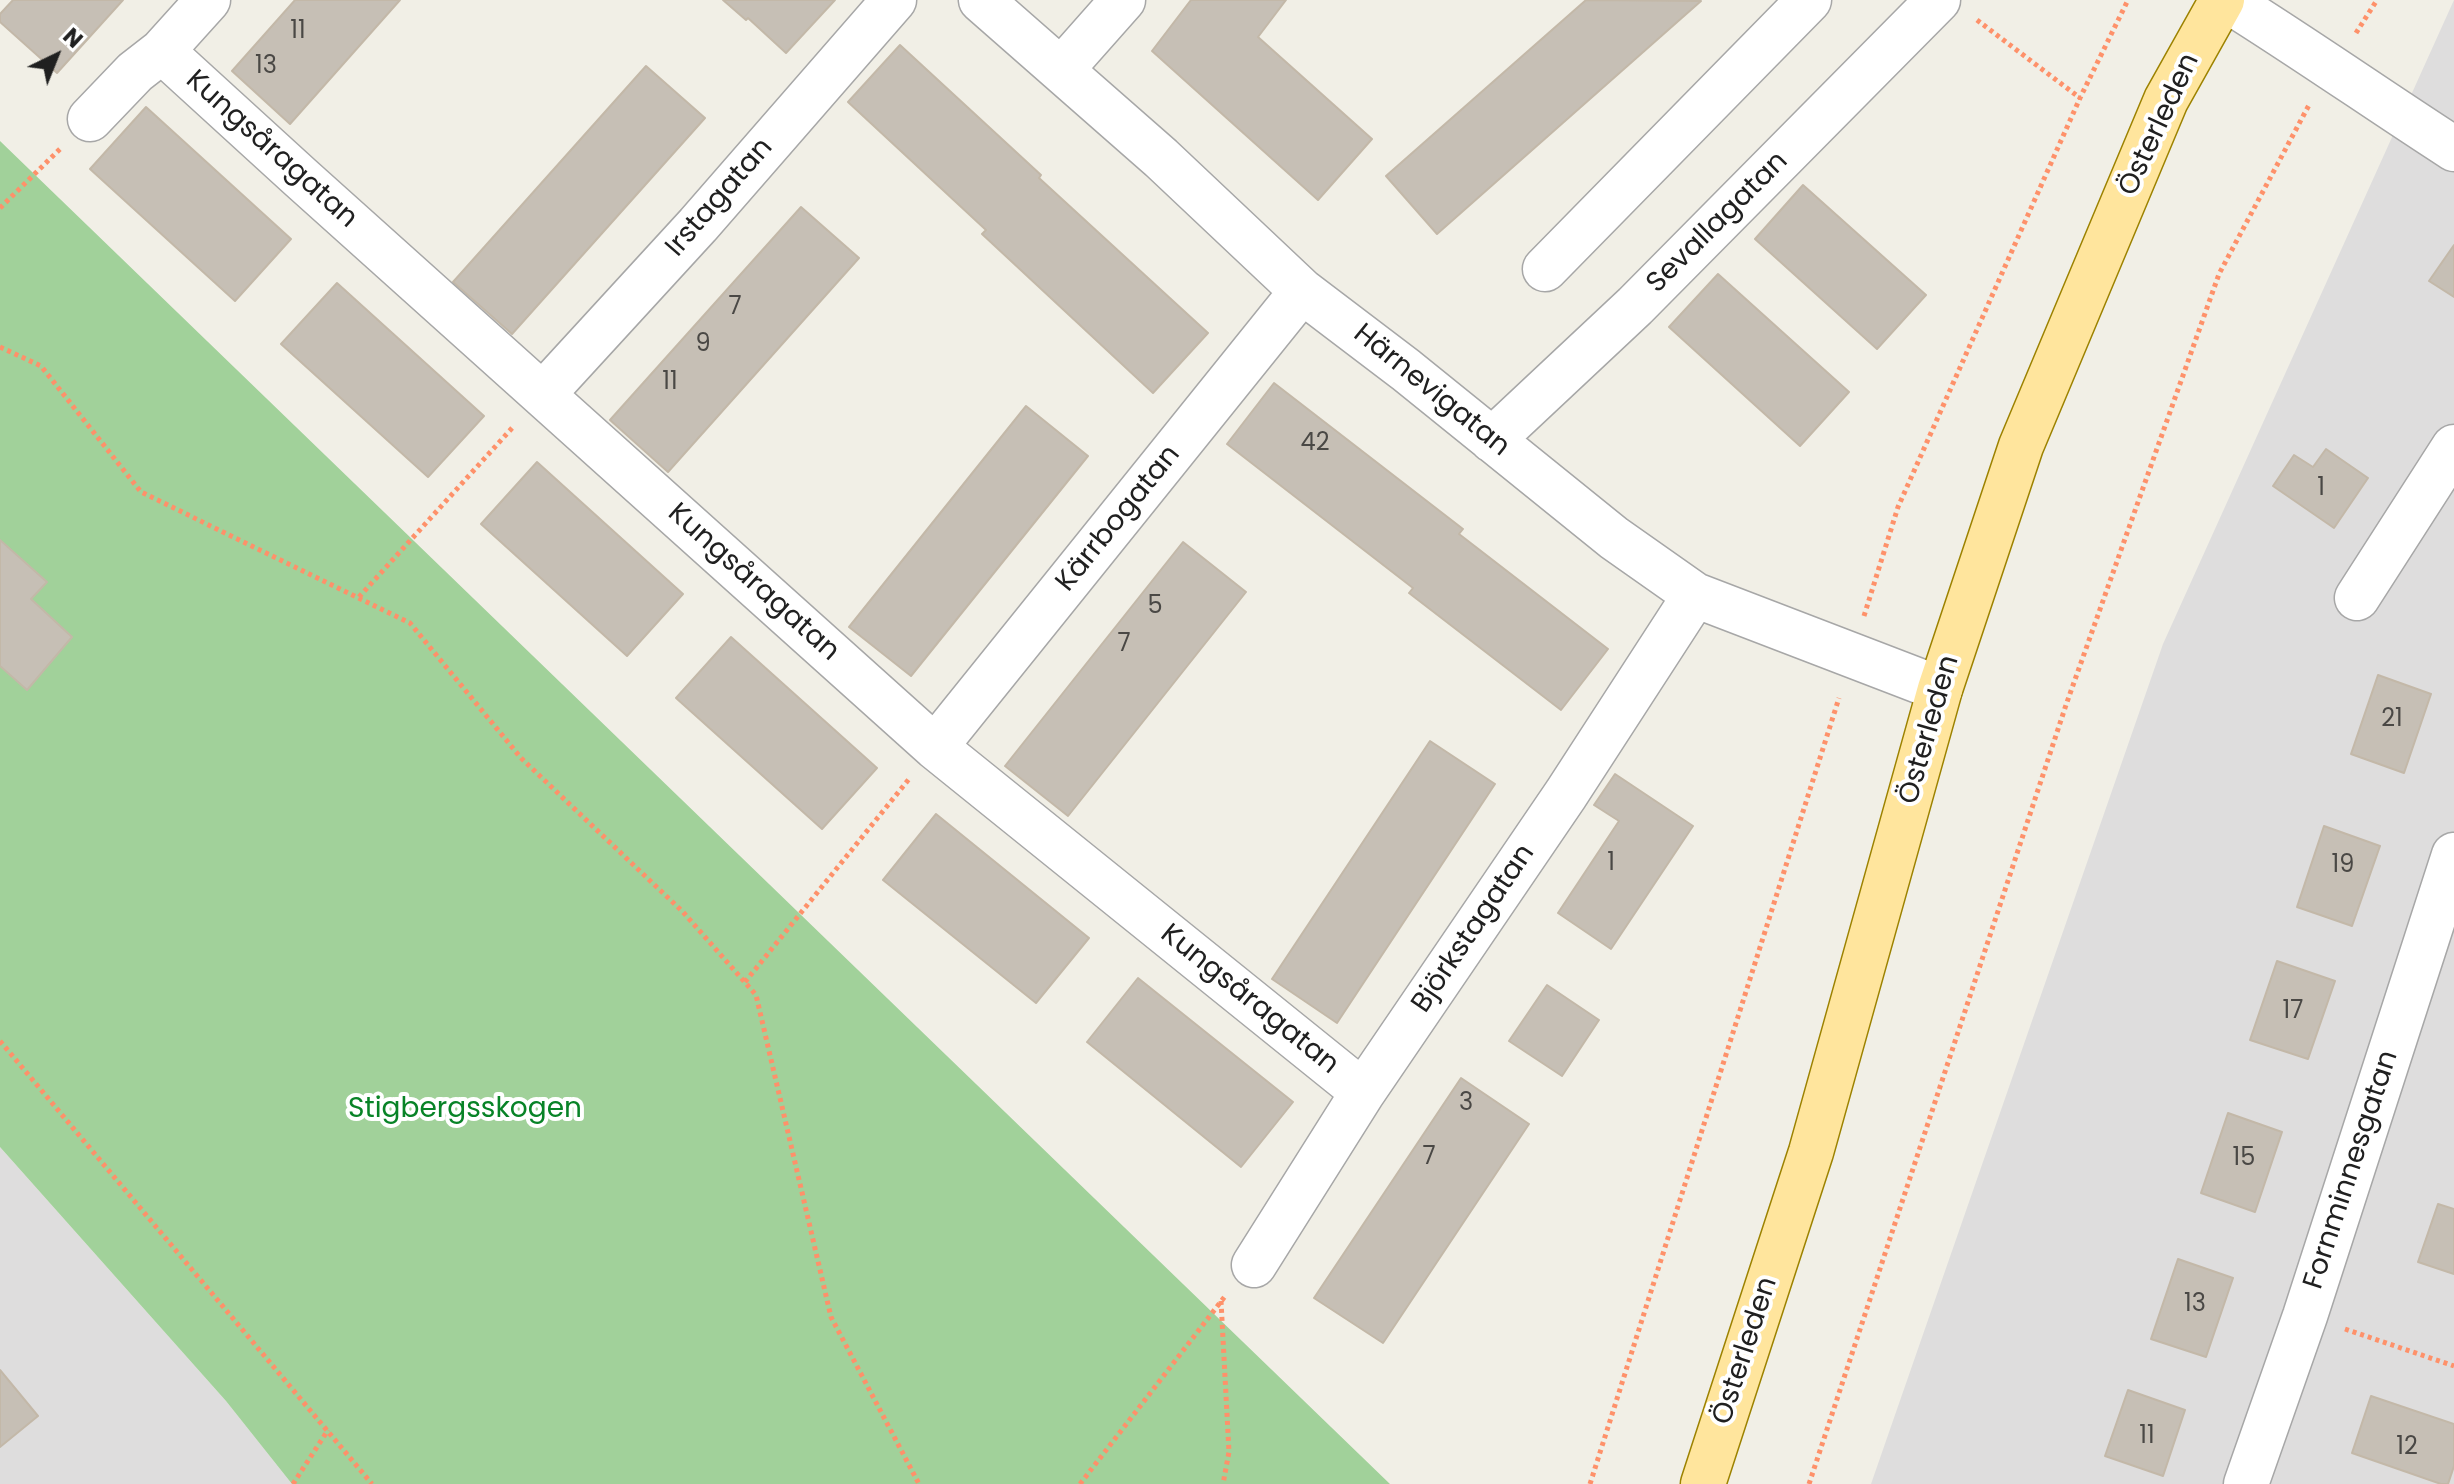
<!DOCTYPE html>
<meta charset="utf-8">
<style>
body{margin:0}
#map{position:relative;width:2454px;height:1484px;overflow:hidden;background:#f1efe6;font-family:Poppins,sans-serif}
canvas{display:block}
.north{position:absolute;left:16px;top:16px;width:80px;height:80px;-webkit-text-stroke:6px #fff;paint-order:stroke;rotate:43deg;font-size:22px;font-weight:700;line-height:32px;text-align:center;color:#202020}
.north::after{content:'';display:block;margin:auto;width:28px;height:36px;background:#202020;clip-path:polygon(50% 0,100% 100%,50% 72%,0 100%)}
</style>
<div id="map">
<canvas width="2454" height="1484"></canvas>
<div class="north">N</div>
</div>
<script>
const ctx = document.querySelector('canvas').getContext('2d');
ctx.lineJoin = 'round';
function fillPath(path, color) { ctx.fillStyle = color; ctx.fill(path, 'evenodd'); }
function stroke(path, color, width, dash) { ctx.strokeStyle = color; ctx.lineWidth = width; ctx.lineCap = dash ? 'butt' : 'round'; ctx.setLineDash(dash || []); ctx.stroke(path); }
function write(font, color, halo, rows, align = 'center') {
  ctx.font = font + ' Poppins,sans-serif'; ctx.lineWidth = 8; ctx.setLineDash([]); ctx.textBaseline = 'middle'; ctx.strokeStyle = halo; ctx.fillStyle = color; for (const [text, x, y, turn = 0] of rows) {
    ctx.save(); ctx.translate(x, y); ctx.rotate((+turn || 0) * Math.PI / 180); ctx.textAlign = isNaN(turn) ? turn : align; if (halo) ctx.strokeText(text, 0, 0); ctx.fillText(text, 0, 0); ctx.restore();
  }
}
const residential = new Path2D(`
 M 2454,0 L 2454,1484 L 1871,1484 L 2163,644 Z
 M 0,1147 L 226,1401 L 292,1484 L 0,1484 Z`);
const forest = new Path2D(`
 M 0,141 L 1390,1484 L 292,1484 L 226,1401 L 0,1147 Z`);
const building = new Path2D(`
 M 13,0 L 123,0 L 57,73 L 0,22 L 0,14 Z
 M 295,0 L 400,0 L 290,124 L 232,71 Z
 M 723,0 L 835,0 L 786,53 L 748,18 L 746,20 Z
 M 1191,0 L 1286,0 L 1258,37 L 1372,139 L 1318,200 L 1152,51 Z
 M 1586,0 L 1701,1 L 1437,234 L 1386,176 Z
 M 900,45 L 1041,175 L 1039,178 L 1208,333 L 1153,393 L 982,234 L 986,230 L 848,102 Z
 M 646,66 L 705,118 L 512,334 L 453,282 Z
 M 146,107 L 291,239 L 235,301 L 90,169 Z
 M 1803,185 L 1926,295 L 1877,349 L 1755,239 Z
 M 801,207 L 859,258 L 668,472 L 610,420 Z
 M 2454,245 L 2454,297 L 2429,281 Z
 M 1718,274 L 1849,392 L 1800,446 L 1669,327 Z
 M 337,283 L 484,416 L 428,477 L 281,344 Z
 M 1274,383 L 1463,529 L 1459,534 L 1608,649 L 1561,710 L 1409,593 L 1413,588 L 1227,444 Z
 M 1026,406 L 1088,456 L 911,676 L 849,627 Z
 M 2326,449 L 2368,478 L 2334,528 L 2273,486 L 2294,455 L 2313,467 Z
 M 537,462 L 683,594 L 627,656 L 481,524 Z
 M 0,540 L 47,582 L 31,599 L 72,637 L 27,690 L 0,666 Z
 M 1183,542 L 1246,592 L 1068,816 L 1005,766 Z
 M 731,637 L 877,768 L 822,829 L 676,698 Z
 M 2378,675 L 2431,694 L 2404,773 L 2351,754 Z
 M 1430,741 L 1495,784 L 1337,1023 L 1272,979 Z
 M 1615,774 L 1693,826 L 1611,949 L 1558,913 L 1619,821 L 1594,805 Z
 M 936,814 L 1089,938 L 1036,1003 L 883,880 Z
 M 2324,826 L 2380,846 L 2352,926 L 2297,907 Z
 M 2277,961 L 2335,981 L 2308,1059 L 2250,1040 Z
 M 1138,978 L 1293,1102 L 1241,1167 L 1087,1042 Z
 M 1547,985 L 1599,1020 L 1562,1076 L 1509,1041 Z
 M 1461,1078 L 1529,1124 L 1383,1343 L 1314,1298 Z
 M 2228,1113 L 2282,1132 L 2255,1212 L 2201,1193 Z
 M 2438,1204 L 2454,1209 L 2454,1274 L 2418,1262 Z
 M 2178,1259 L 2233,1278 L 2206,1357 L 2151,1339 Z
 M 0,1370 L 38,1416 L 0,1447 Z
 M 2128,1390 L 2185,1410 L 2163,1476 L 2105,1456 Z
 M 2371,1396 L 2454,1424 L 2454,1466 L 2448,1484 L 2441,1484 L 2352,1453 Z`);
const path = new Path2D(`
 M 1977,20 L 2080,98
 M 2356,33 L 2377,0
 M 0,208 L 61,148
 M 0,347 L 41,366 L 141,492 L 410,623 L 521,758 L 683,912 L 756,995 L 831,1317 L 919,1484
 M 359,597 L 513,427
 M 1864,616 L 1898,507 L 2080,98 L 2128,0
 M 745,982 L 909,779
 M 0,1041 L 372,1484
 M 1221,1301 L 1229,1452 L 1223,1484
 M 2345,1329 L 2454,1366
 M 293,1484 L 328,1430
 M 1080,1484 L 1226,1295
 M 1590,1484 L 1839,698
 M 1809,1484 L 2066,705 L 2219,274 L 2309,105`);
const minor = new Path2D(`
 M 981,0 L 1161,158 L 1302,291 L 1406,370 L 1614,538 L 1695,595 L 1940,689
 M 2227,0 C 2304,48 2378,100 2454,149
 M 162,51 L 300,177 L 935,747 L 1363,1092
 M 1061,70 L 1123,0
 M 90,119 L 135,72 L 162,51 L 208,0
 M 1545,269 L 1809,0
 M 543,394 L 698,225 L 894,0
 M 1492,440 L 1635,306 L 1938,0
 M 2357,598 L 2454,447
 M 935,747 L 1302,291
 M 1254,1265 L 1363,1092 L 1566,794 L 1695,595
 M 2246,1484 L 2305,1316 L 2454,855`);
const major = new Path2D(`
 M 1703,1484 L 1811,1152 L 1940,689 L 2021,446 L 2166,100 L 2222,0`);
const numberNames = [
 ["11",298,32],
 ["13",266,67],
 ["7",735,308],
 ["9",703,345],
 ["11",670,383],
 ["42",1315,444],
 ["1",2321,489],
 ["5",1155,607],
 ["7",1124,645],
 ["21",2392,720],
 ["1",1611,864],
 ["19",2343,866],
 ["17",2293,1012],
 ["3",1466,1104],
 ["7",1429,1158],
 ["15",2244,1159],
 ["13",2195,1305],
 ["11",2147,1437],
 ["12",2407,1448]
];
const streetNames = [
 ["Österleden",2160,125,-65],
 ["Kungsåragatan",271,150,42],
 ["Irstagatan",720,198,-49],
 ["Sevallagatan",1718,223,-45],
 ["Härnevigatan",1431,391,39],
 ["Kärrbogatan",1119,519,-51],
 ["Kungsåragatan",753,583,42],
 ["Österleden",1930,730,-74],
 ["Björkstagatan",1474,929,-56],
 ["Kungsåragatan",1249,1000,39],
 ["Fornminnesgatan",2352,1170,-72],
 ["Österleden",1746,1351,-72]
];
const parkNames = [
 ["Stigbergsskogen",465,1110]
];
fillPath(residential, '#dedddd');
fillPath(forest, '#a1d19a');
fillPath(building, '#c6bfb5');
stroke(building, '#c3b8a8', 2);
stroke(minor, '#a7a7a7', 47);
stroke(major, '#9c8200', 47);
stroke(path, '#fe916a', 5, [4, 4]);
stroke(minor, '#fff', 44);
stroke(major, '#ffe59d', 44);
write('24px', '#4a4845', null, numberNames);
write('28px', '#202020', '#fff', streetNames);
write('28px', '#088327', '#fff', parkNames);
</script>
